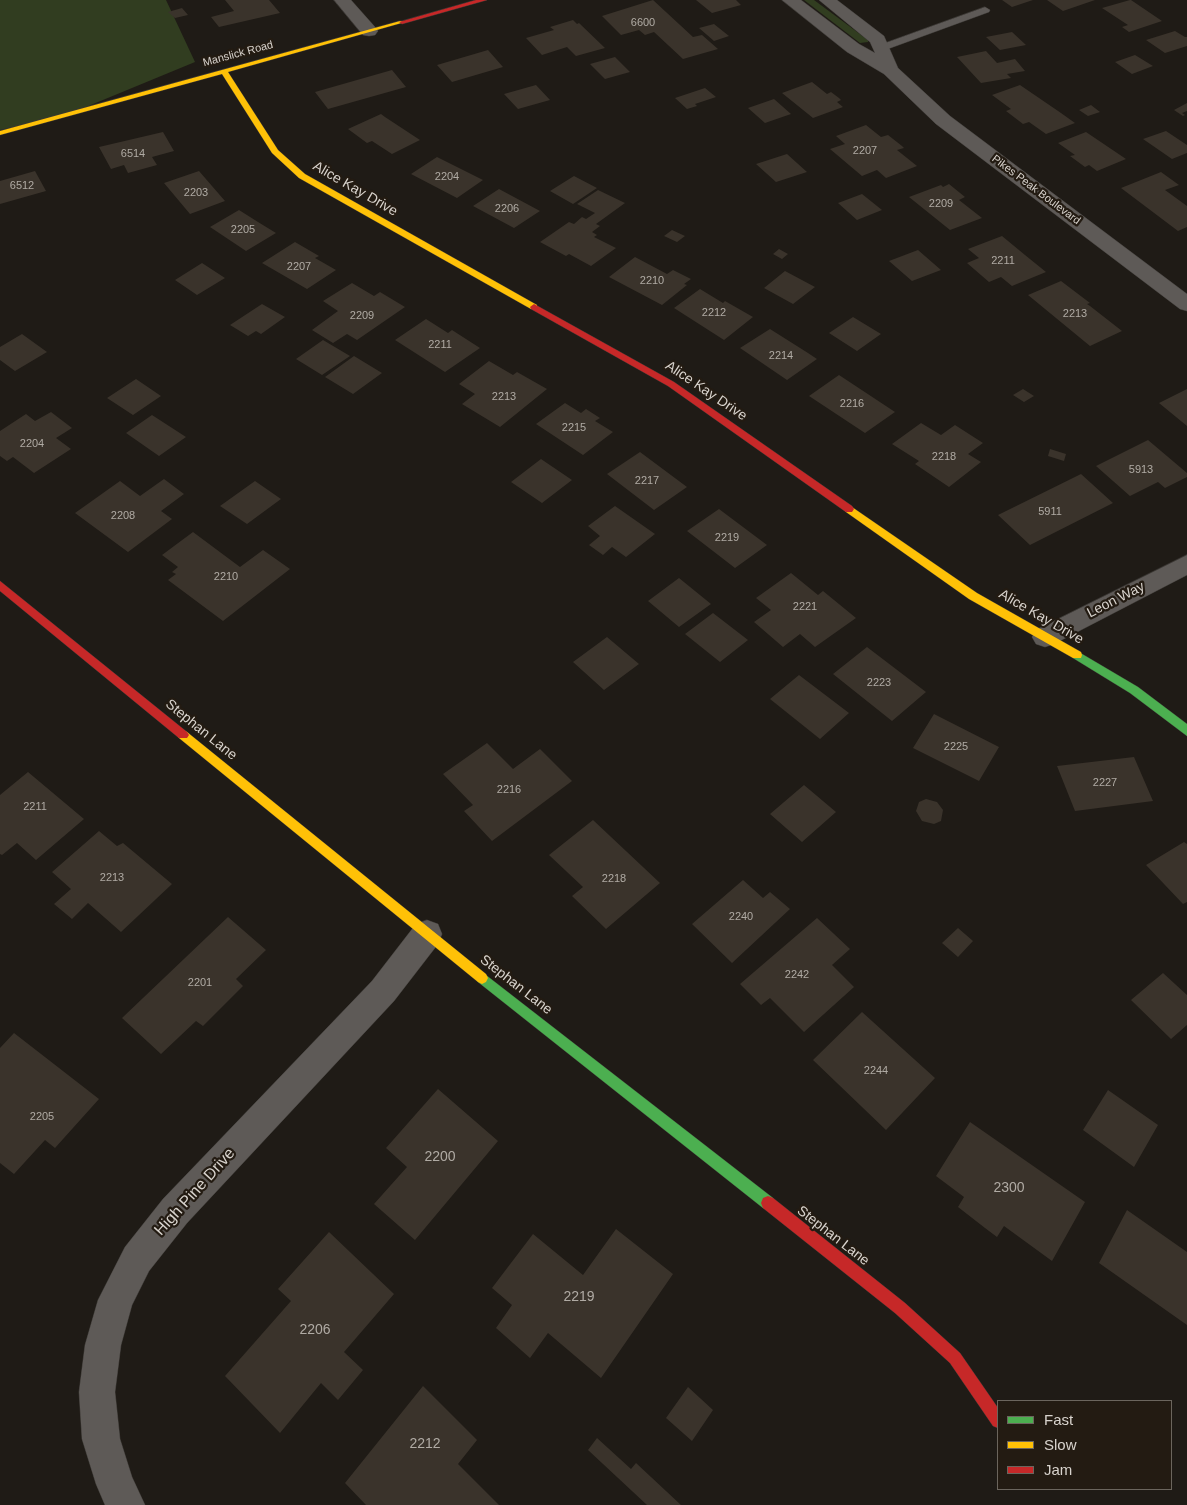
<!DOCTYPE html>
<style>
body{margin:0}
#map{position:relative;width:1187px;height:1505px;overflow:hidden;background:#1f1b16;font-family:Arial,sans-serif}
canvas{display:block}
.legend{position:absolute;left:997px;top:1400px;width:175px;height:90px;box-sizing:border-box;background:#231b12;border:1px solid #6b655d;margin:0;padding:6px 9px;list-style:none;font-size:15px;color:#d8d3cd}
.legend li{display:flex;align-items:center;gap:10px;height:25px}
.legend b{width:25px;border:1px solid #6b655d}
</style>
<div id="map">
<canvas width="1187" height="1505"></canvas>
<ul class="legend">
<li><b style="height:6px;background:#4caf50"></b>Fast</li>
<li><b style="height:6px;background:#ffc107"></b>Slow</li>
<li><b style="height:6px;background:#c62828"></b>Jam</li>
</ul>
</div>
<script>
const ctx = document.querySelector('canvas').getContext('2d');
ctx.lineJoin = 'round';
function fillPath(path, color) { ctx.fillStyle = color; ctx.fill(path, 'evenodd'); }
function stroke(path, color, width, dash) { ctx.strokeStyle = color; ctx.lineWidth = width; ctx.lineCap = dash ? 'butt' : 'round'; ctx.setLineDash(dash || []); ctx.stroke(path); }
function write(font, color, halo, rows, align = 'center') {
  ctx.font = font + ' Arial,sans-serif'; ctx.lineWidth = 4.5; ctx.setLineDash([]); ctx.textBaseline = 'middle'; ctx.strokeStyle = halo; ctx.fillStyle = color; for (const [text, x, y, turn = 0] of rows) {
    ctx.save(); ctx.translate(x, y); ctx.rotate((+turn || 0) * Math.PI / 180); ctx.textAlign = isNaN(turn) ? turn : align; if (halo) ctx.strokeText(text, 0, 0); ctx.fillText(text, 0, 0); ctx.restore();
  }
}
const green = new Path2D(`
 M 0,0 L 166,0 L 195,62 L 69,114 L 0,130 Z
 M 804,0 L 814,0 L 868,40 L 868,42 L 860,43 Z`);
const building = new Path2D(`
 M 225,0 L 269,0 L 280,13 L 219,27 L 211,17 L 234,11 Z
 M 653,0 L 693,37 L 702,35 L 718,49 L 683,59 L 654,32 L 645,35 L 639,30 L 621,35 L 602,16 Z
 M 696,0 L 736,0 L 741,5 L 712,13 Z
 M 1002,0 L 1033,0 L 1012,7 Z
 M 1047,0 L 1095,0 L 1063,11 Z
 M 1130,0 L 1131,0 L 1162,21 L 1129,32 L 1122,27 L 1128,25 L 1102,8 Z
 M 182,8 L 188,15 L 175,18 L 168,12 Z
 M 573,20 L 577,24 L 579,23 L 605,48 L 576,56 L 567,47 L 542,55 L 526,38 L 554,30 L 550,27 Z
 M 714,24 L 729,36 L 714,41 L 699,28 Z
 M 1175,31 L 1185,37 L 1187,37 L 1187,46 L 1165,53 L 1146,40 Z
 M 1012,32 L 1026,45 L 1000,50 L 986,37 Z
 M 488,50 L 503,67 L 452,82 L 437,65 Z
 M 986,51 L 997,63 L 1015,59 L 1025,71 L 1007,74 L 1011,78 L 981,83 L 957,57 Z
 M 1135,55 L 1153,66 L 1132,74 L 1115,62 Z
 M 615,57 L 630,72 L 605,79 L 590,64 Z
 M 392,70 L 406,87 L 328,109 L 315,92 Z
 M 812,82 L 827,94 L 831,92 L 839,98 L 841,100 L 837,102 L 843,107 L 813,118 L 782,93 Z
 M 536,85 L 550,100 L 518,109 L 504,94 Z
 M 1020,85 L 1061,113 L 1075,123 L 1046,134 L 1029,122 L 1023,124 L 1006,111 L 1011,109 L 992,95 Z
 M 705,88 L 716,97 L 695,104 L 697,106 L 687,109 L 675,98 Z
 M 774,99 L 791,114 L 765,123 L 748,108 Z
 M 1187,103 L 1187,111 L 1182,113 L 1185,115 L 1183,116 L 1174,110 Z
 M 1091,105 L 1100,112 L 1088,116 L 1079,110 Z
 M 381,114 L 385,117 L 420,140 L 392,154 L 372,141 L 367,143 L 348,129 Z
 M 866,125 L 881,137 L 888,135 L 902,146 L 904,148 L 897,150 L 917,166 L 886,178 L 877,170 L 862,176 L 830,149 L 845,144 L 836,136 Z
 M 1166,131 L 1187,145 L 1187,153 L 1172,159 L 1143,139 Z
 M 163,132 L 174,151 L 152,157 L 157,165 L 128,173 L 124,165 L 111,169 L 99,147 Z
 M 1086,132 L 1126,159 L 1097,171 L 1089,165 L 1085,167 L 1070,156 L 1075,155 L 1058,143 Z
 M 787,154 L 807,172 L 776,182 L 756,164 Z
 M 437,157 L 483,180 L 457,198 L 411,174 Z
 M 35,171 L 46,191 L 0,204 L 0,181 Z
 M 199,171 L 225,201 L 190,214 L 164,183 Z
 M 1161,172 L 1179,185 L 1165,190 L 1187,206 L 1187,227 L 1178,231 L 1121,188 Z
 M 574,176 L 597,188 L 573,204 L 550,191 Z
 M 949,184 L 965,197 L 959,200 L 982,218 L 950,230 L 909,197 L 941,185 L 943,187 Z
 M 499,189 L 527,204 L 540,211 L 514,228 L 473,206 Z
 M 598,190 L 625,203 L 596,224 L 600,226 L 592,232 L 597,235 L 594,237 L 616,248 L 591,266 L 569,254 L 566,256 L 540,242 L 569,222 L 574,224 L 582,217 L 586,219 L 595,213 L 577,204 Z
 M 862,194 L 882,210 L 857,220 L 838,203 Z
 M 239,210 L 258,222 L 276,233 L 246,251 L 210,227 Z
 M 672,230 L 685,236 L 677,242 L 664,236 Z
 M 1002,236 L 1025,255 L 1046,272 L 1012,286 L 1001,277 L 989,282 L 967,263 L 979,258 L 968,249 Z
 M 295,242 L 319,256 L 315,258 L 336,270 L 307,289 L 262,263 Z
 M 779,249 L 788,254 L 782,259 L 773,254 Z
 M 918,250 L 941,270 L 912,281 L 889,261 Z
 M 635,257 L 667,274 L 673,270 L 691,279 L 684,284 L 687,285 L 662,305 L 609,277 Z
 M 202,263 L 225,278 L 197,295 L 175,280 Z
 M 785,271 L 815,287 L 793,304 L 764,288 Z
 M 1061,281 L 1090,303 L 1087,304 L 1090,306 L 1122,331 L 1090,346 L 1028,295 Z
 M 352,283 L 374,296 L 380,292 L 405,307 L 357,340 L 347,334 L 333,343 L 312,330 L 338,311 L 323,301 Z
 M 700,289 L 723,303 L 725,301 L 753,317 L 724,340 L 674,308 Z
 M 262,304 L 285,317 L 261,334 L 256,331 L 248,336 L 230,325 Z
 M 853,317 L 881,334 L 857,351 L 829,333 Z
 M 426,319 L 448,333 L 452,330 L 480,348 L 445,372 L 395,340 Z
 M 770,329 L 808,353 L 817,359 L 787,380 L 740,348 Z
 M 22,334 L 47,352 L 15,371 L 0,360 L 0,347 Z
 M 323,340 L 350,356 L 322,375 L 296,359 Z
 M 354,356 L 382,373 L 353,394 L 325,377 Z
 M 489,361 L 513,375 L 517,372 L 547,389 L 500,427 L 462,404 L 475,394 L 459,384 Z
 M 839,375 L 892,410 L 895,412 L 865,433 L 809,396 Z
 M 136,379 L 161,396 L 133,415 L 107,398 Z
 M 1023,389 L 1034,396 L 1024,402 L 1013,395 Z
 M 1187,389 L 1187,426 L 1159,403 Z
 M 565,403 L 581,413 L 586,409 L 600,418 L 595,421 L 613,432 L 583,455 L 536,424 Z
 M 51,412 L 72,428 L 56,438 L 71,449 L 34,473 L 13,457 L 7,461 L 0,456 L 0,431 L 26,414 L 35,421 Z
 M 152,415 L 186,437 L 159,456 L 126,433 Z
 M 921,423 L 941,435 L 955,425 L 983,443 L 968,454 L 981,462 L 949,487 L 915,464 L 919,461 L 892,444 Z
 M 1148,440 L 1187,473 L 1187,477 L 1165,488 L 1158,482 L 1130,496 L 1096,466 Z
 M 1050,449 L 1066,454 L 1064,461 L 1048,456 Z
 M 640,452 L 687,487 L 654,510 L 607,474 Z
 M 541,459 L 572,480 L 542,503 L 511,482 Z
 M 1081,474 L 1113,503 L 1030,545 L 998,515 Z
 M 164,479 L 184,494 L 161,511 L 172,519 L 128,552 L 75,513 L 120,481 L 140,496 Z
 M 255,481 L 281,499 L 247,524 L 220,506 Z
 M 615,506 L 655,534 L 626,557 L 612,547 L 603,555 L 589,545 L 600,536 L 588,526 Z
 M 719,509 L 767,545 L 735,568 L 687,531 Z
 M 193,532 L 240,567 L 263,550 L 290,569 L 223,621 L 168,580 L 176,574 L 172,572 L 178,567 L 162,555 Z
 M 791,573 L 818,595 L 823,591 L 856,618 L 815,647 L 800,634 L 783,647 L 754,622 L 771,610 L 756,598 Z
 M 679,578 L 711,604 L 679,627 L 648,601 Z
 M 713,613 L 748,640 L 720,662 L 685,634 Z
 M 607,637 L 639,664 L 604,690 L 573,662 Z
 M 867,647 L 926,692 L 892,721 L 833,674 Z
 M 799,675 L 849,713 L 820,739 L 770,699 Z
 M 934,714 L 999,747 L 979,781 L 913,748 Z
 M 487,743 L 513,769 L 540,749 L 572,781 L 492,841 L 464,811 L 473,805 L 443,774 Z
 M 1134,757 L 1153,801 L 1075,811 L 1057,766 Z
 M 28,772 L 84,819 L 36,860 L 17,843 L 2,855 L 0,854 L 0,795 Z
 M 804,785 L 836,812 L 802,842 L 770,814 Z
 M 926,799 L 937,802 L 943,810 L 941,821 L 934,824 L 922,821 L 916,811 L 919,802 Z
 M 593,820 L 660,883 L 606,929 L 572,896 L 583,887 L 549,855 Z
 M 99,831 L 117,846 L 123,843 L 172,884 L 121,932 L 88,903 L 72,919 L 54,904 L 71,889 L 52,872 Z
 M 1184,842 L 1187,844 L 1187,902 L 1183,904 L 1146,865 Z
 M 743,880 L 763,898 L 770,892 L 790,909 L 732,963 L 692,924 Z
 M 228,917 L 266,950 L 236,979 L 243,986 L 203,1026 L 196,1021 L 161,1054 L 122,1018 Z
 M 817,918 L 850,949 L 832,965 L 854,987 L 804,1032 L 770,998 L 761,1005 L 740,984 Z
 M 958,928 L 973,941 L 958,957 L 942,943 Z
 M 1163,973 L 1187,995 L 1187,1025 L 1171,1039 L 1131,1000 Z
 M 862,1012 L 935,1078 L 886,1130 L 813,1060 Z
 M 14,1033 L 99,1099 L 55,1148 L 45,1140 L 14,1174 L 0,1163 L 0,1048 Z
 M 438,1089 L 498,1141 L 415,1240 L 374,1204 L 407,1167 L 386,1148 Z
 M 1108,1090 L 1158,1125 L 1134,1167 L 1083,1130 Z
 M 970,1122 L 1085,1202 L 1052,1261 L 1004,1226 L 997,1237 L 985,1228 L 958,1207 L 964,1197 L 936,1176 Z
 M 1127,1210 L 1187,1252 L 1187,1325 L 1099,1263 Z
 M 616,1229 L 673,1274 L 601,1378 L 548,1333 L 530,1358 L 496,1328 L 512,1305 L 492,1288 L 533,1234 L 583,1275 Z
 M 329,1232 L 394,1294 L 344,1352 L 363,1370 L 338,1400 L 321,1383 L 280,1433 L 225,1376 L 291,1301 L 278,1289 Z
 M 423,1386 L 477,1440 L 458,1464 L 499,1505 L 366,1505 L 345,1483 Z
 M 688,1387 L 713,1410 L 692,1441 L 666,1418 Z
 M 597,1438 L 631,1469 L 636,1463 L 681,1505 L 647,1505 L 588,1450 Z`);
const lane = new Path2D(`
 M 985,7 L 990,10 L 989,12 L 885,50 L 881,51 L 875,48 L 877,46 Z`);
const street = new Path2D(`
 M 334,0 L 351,0 L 375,27 L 378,31 L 375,35 L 369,36 L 363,35 Z
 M 782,0 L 801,0 L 859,44 L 875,53 L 870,42 L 819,0 L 837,0 L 884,36 L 898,68 L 950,116 L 1187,294 L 1187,311 L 1180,309 L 936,124 L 884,74 L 847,52 Z
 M 1187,555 L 1187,575 L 1054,644 L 1045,647 L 1036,644 L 1032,637 L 1036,630 Z
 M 427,920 L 438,924 L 442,934 L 438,944 L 394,1001 L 187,1223 L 149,1271 L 132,1305 L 121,1345 L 115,1392 L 120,1439 L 132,1477 L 145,1505 L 105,1505 L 96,1484 L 82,1439 L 79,1392 L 85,1345 L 98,1300 L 125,1247 L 163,1199 L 372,981 L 416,924 Z`);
const fast = new Path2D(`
 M 1077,651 L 1138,687 L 1187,724 L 1187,736 L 1130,693 L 1073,658 L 1072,655 L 1073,652 Z
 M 482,972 L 773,1198 L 775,1203 L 773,1208 L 768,1210 L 763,1208 L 478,982 L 476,978 L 478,974 Z`);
const slow = new Path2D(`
 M 400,21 L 405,22 L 228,72 L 278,150 L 305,174 L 537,305 L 537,309 L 531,309 L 299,178 L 272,153 L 222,74 L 0,135 L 0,131 Z
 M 849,505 L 977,593 L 1081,652 L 1082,655 L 1081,658 L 1073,658 L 969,599 L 846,512 L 844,509 Z
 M 183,730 L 187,732 L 486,974 L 488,978 L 486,982 L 482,984 L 478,982 L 179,738 L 177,735 L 179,732 Z`);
const jam = new Path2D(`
 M 476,0 L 487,0 L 402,24 L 399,22 Z
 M 534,304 L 674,382 L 852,506 L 854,509 L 852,512 L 846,512 L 668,386 L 531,309 L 530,307 Z
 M 0,581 L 187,732 L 189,735 L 187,738 L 179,738 L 0,591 Z
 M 768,1196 L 773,1198 L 905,1303 L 960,1353 L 998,1408 L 998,1428 L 993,1426 L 950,1363 L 895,1313 L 763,1208 L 761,1203 L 763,1198 Z`);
const numberNames = [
 ["6600",643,23],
 ["2207",865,151],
 ["6514",133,154],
 ["2204",447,177],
 ["6512",22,186],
 ["2203",196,193],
 ["2209",941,204],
 ["2206",507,209],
 ["2205",243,230],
 ["2211",1003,261],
 ["2207",299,267],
 ["2210",652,281],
 ["2212",714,313],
 ["2213",1075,314],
 ["2209",362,316],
 ["2211",440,345],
 ["2214",781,356],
 ["2213",504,397],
 ["2216",852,404],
 ["2215",574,428],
 ["2204",32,444],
 ["2218",944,457],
 ["5913",1141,470],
 ["2217",647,481],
 ["5911",1050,512],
 ["2208",123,516],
 ["2219",727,538],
 ["2210",226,577],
 ["2221",805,607],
 ["2223",879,683],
 ["2225",956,747],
 ["2227",1105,783],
 ["2216",509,790],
 ["2211",35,807],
 ["2213",112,878],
 ["2218",614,879],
 ["2240",741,917],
 ["2242",797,975],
 ["2201",200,983],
 ["2244",876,1071],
 ["2205",42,1117]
];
const farStreetnames = [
 ["Manslick Road",238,54,-15],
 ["Pikes Peak Boulevard",1036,190,37]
];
const streetNames = [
 ["Alice Kay Drive",355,189,30],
 ["Alice Kay Drive",706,391,34],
 ["Leon Way",1116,600,-27],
 ["Alice Kay Drive",1041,617,30],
 ["Stephan Lane",201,730,39],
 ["Stephan Lane",516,985,38],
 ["Stephan Lane",833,1236,38]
];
const nearNumbernames = [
 ["2200",440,1157],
 ["2300",1009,1188],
 ["2219",579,1297],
 ["2206",315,1330],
 ["2212",425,1444]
];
const nearStreetnames = [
 ["High Pine Drive",195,1192,-48]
];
fillPath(green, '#313d20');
fillPath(building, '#3a332b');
stroke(lane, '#3a3733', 1);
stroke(street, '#3a3733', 1);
stroke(fast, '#3a3733', 1);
stroke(slow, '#3a3733', 1);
stroke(jam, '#3a3733', 1);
fillPath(lane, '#5e5a57');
fillPath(street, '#5e5a57');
fillPath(fast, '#4caf50');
fillPath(slow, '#ffc107');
fillPath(jam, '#c62828');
write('11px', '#b0aba4', null, numberNames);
write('11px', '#d8d3cd', '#231b12', farStreetnames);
write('14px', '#d8d3cd', '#231b12', streetNames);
write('14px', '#b0aba4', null, nearNumbernames);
write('16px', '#d8d3cd', '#231b12', nearStreetnames);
</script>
